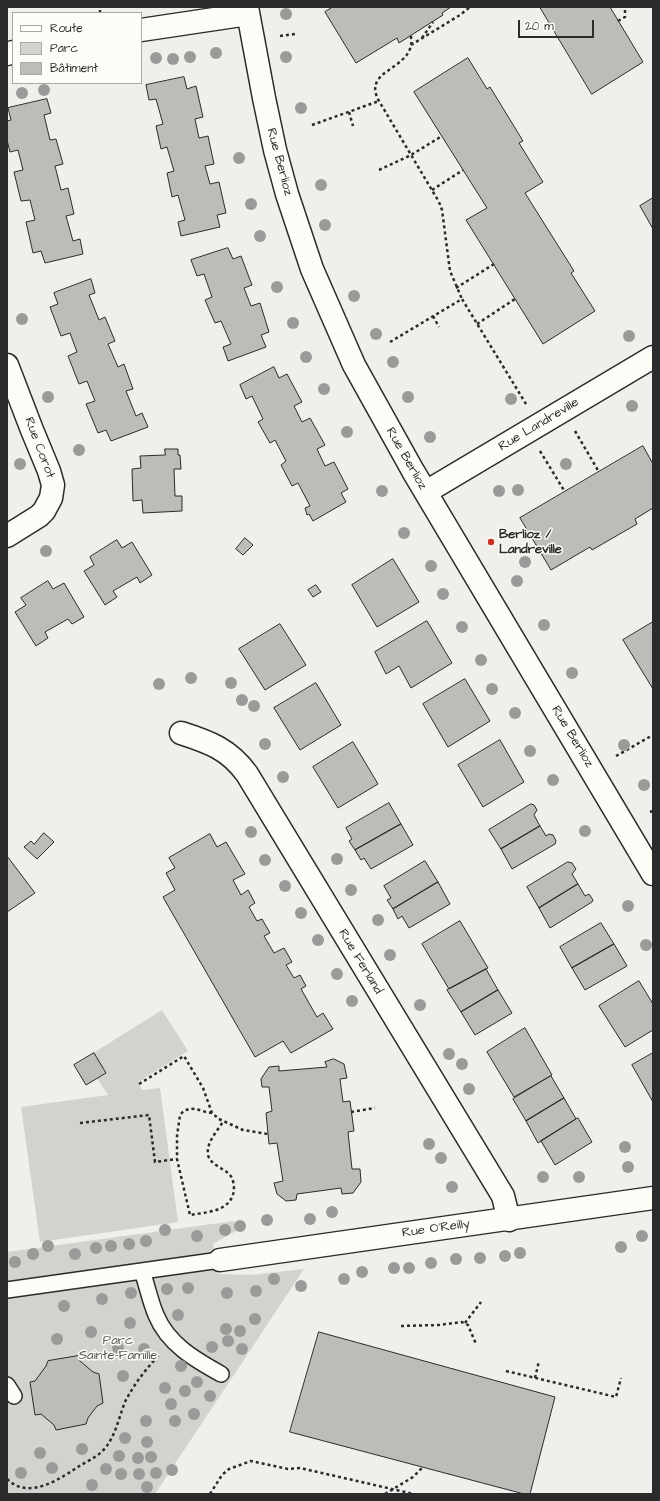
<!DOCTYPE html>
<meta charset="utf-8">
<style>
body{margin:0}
#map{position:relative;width:660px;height:1501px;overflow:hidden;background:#f0efeb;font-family:"Architects Daughter",sans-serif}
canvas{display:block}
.frame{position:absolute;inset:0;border:8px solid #2b2b2b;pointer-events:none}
.legend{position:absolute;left:12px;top:12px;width:130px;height:72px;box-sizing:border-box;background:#fdfcf7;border:1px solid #a9a8a5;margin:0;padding:5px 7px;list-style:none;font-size:12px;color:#2b2b2b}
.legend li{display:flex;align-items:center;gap:8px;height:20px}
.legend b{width:20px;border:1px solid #a9a8a5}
.scale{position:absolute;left:518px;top:20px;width:76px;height:18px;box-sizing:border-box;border:2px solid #2b2b2b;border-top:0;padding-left:5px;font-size:12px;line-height:14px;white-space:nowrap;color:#2b2b2b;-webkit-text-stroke:3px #fdfcf7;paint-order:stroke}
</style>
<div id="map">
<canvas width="660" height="1501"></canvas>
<div class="frame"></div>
<ul class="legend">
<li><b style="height:5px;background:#fdfcf7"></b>Route</li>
<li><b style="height:11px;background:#d3d2cf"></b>Parc</li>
<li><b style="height:11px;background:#bdbcb8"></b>Bâtiment</li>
</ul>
<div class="scale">20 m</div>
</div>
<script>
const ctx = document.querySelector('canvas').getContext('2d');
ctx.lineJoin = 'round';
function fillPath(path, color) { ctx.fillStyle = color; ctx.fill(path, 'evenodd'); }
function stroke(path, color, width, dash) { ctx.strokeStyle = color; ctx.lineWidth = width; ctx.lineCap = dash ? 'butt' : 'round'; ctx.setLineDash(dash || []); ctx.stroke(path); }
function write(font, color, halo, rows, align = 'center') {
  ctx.font = font + ' "Architects Daughter",sans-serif'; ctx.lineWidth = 3; ctx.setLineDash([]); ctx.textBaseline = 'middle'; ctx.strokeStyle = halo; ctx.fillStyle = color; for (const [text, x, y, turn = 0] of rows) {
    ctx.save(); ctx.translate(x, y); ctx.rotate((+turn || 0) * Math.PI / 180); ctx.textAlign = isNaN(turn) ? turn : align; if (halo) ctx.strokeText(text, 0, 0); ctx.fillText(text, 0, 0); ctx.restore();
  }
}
const green = new Path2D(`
 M 162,1010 L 188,1051 L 138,1082 L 142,1090 L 160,1088 L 178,1222 L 40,1242 L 21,1107 L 108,1095 L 97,1078 L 86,1085 L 74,1065 Z
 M 234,1221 L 236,1231 L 213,1244 L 218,1274 L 251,1275 L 304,1269 L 155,1494 L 7,1494 L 7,1252 Z`);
const building = new Path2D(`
 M 333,7 L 451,7 L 442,13 L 443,15 L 399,43 L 397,38 L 356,63 L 325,12 Z
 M 540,7 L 610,7 L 643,62 L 592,94 Z
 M 468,58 L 487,89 L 490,87 L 523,141 L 519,143 L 543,182 L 525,193 L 574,271 L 571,273 L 595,311 L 543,344 L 466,220 L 487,208 L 414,92 Z
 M 184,77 L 187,89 L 196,86 L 203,117 L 195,119 L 199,138 L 208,136 L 214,164 L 205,166 L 210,184 L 219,182 L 226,213 L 217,215 L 220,227 L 181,236 L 178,222 L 185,220 L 178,195 L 172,197 L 167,173 L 174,171 L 167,147 L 161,149 L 156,126 L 163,124 L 156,99 L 149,100 L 146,85 Z
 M 47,99 L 51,113 L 44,115 L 50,140 L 56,139 L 63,164 L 55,166 L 61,190 L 68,188 L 74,214 L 66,216 L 73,241 L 80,239 L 83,254 L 45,263 L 41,251 L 33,253 L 26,222 L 35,220 L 30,200 L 21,201 L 14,172 L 23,170 L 18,150 L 10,152 L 7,140 L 7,121 L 11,120 L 8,108 Z
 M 653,198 L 653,229 L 640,206 Z
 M 228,248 L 233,259 L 241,256 L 252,285 L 244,288 L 251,306 L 260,303 L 269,332 L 261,335 L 266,347 L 228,361 L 223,347 L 231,344 L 221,321 L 215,323 L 205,300 L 212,297 L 204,274 L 197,276 L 191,260 Z
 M 91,279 L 95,293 L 89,295 L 99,320 L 105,317 L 115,341 L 108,344 L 118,367 L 124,364 L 133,389 L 126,391 L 136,416 L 142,413 L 148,427 L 111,441 L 106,430 L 98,433 L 86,404 L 95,401 L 87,381 L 79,384 L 68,356 L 77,352 L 70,333 L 61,336 L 50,307 L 58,304 L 54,293 Z
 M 274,367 L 279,378 L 287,374 L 302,402 L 294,406 L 302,422 L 310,418 L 325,445 L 317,449 L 325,466 L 334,462 L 348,489 L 341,493 L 346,502 L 313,521 L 309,514 L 307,515 L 305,508 L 310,506 L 298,483 L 292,486 L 281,465 L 286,461 L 275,440 L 270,443 L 258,422 L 263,419 L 252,396 L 246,399 L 240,385 Z
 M 643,446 L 653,464 L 653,508 L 635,519 L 637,524 L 592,550 L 590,547 L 551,570 L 520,518 Z
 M 165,449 L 178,449 L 178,455 L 180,455 L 181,469 L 174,469 L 175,496 L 182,496 L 182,511 L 143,513 L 142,500 L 133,501 L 132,469 L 141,468 L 140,456 L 165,455 Z
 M 245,538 L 253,545 L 243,555 L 236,549 Z
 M 117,540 L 122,548 L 132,542 L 152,575 L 140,583 L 137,577 L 113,591 L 117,597 L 105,605 L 84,571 L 94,565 L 90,557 Z
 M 393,559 L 419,602 L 377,627 L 352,585 Z
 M 48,581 L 53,589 L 64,583 L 84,617 L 72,624 L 68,619 L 45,632 L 48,638 L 36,646 L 15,612 L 26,605 L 21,598 Z
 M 316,585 L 321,592 L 313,597 L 308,590 Z
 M 427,621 L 452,663 L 411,688 L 399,666 L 386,674 L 375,652 Z
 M 653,622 L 653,689 L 623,640 Z
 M 280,624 L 306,665 L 265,690 L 239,649 Z
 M 465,679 L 490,721 L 448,747 L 423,704 Z
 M 316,683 L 341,725 L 300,750 L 274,708 Z
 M 500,740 L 524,782 L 483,807 L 458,765 Z
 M 353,742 L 378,784 L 338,808 L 313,767 Z
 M 389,803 L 401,824 L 355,850 L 349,841 L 352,839 L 346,828 Z
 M 531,804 L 534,805 L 537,810 L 534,815 L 540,826 L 501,849 L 489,830 Z
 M 401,824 L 413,845 L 371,869 L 364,858 L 361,860 L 355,850 Z
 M 540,826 L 546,836 L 549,834 L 553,835 L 556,841 L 555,844 L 512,869 L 501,849 Z
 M 44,833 L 54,842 L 37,859 L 24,847 L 31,841 L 34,844 Z
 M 210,834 L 217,847 L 226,842 L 245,874 L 233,880 L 241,895 L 248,890 L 255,903 L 249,907 L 257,921 L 262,919 L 270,933 L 264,936 L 274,953 L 284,948 L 292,962 L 286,965 L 294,978 L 300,975 L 306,986 L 301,989 L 317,1017 L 323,1013 L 333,1029 L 291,1053 L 283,1041 L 255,1057 L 163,897 L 175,890 L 166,873 L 175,868 L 169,858 Z
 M 7,856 L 35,893 L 7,912 Z
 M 425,861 L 438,882 L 393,909 L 387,900 L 391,898 L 384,886 Z
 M 568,862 L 572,863 L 576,869 L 572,874 L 578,884 L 539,908 L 527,887 Z
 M 438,882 L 450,904 L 409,928 L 402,916 L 398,919 L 393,909 Z
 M 578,884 L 585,896 L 589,894 L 593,900 L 592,902 L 550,928 L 539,908 Z
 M 460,921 L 488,968 L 449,989 L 422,944 Z
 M 601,923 L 614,944 L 572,968 L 560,947 Z
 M 614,944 L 627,966 L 585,990 L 572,968 Z
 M 486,969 L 498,990 L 461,1012 L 447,990 Z
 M 639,981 L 653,1004 L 653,1030 L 625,1047 L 599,1006 Z
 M 498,990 L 512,1013 L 475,1035 L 461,1012 Z
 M 525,1028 L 552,1075 L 514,1097 L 487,1052 Z
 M 94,1053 L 106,1073 L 86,1085 L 74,1065 Z
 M 653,1053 L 653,1102 L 632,1065 Z
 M 334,1059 L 344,1064 L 347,1078 L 340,1079 L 343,1102 L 350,1101 L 354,1131 L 348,1132 L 352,1169 L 360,1169 L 361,1182 L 353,1193 L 342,1194 L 341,1188 L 297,1194 L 296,1200 L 286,1201 L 277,1194 L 274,1183 L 283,1181 L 277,1143 L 269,1144 L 266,1113 L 272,1111 L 269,1087 L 262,1087 L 261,1079 L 269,1067 L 279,1066 L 279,1071 L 327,1067 L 325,1062 Z
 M 551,1076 L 564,1098 L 526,1121 L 513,1099 Z
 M 564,1098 L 576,1119 L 538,1143 L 526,1121 Z
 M 578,1118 L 592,1142 L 555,1165 L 541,1141 Z
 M 319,1332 L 555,1397 L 530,1494 L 524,1494 L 290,1432 Z
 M 78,1356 L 80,1361 L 93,1372 L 99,1374 L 103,1403 L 97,1406 L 88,1418 L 86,1424 L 56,1430 L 54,1425 L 41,1414 L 35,1415 L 30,1382 L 35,1381 L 46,1366 L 48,1361 Z`);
const path = new Path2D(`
 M 100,13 L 100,7
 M 618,21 L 625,17 L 625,7
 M 280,36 L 295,34
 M 411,36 C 411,39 412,42 411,45 C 407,70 362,71 379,101 L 439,202 L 442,210 L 450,271 L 462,299
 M 422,38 L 433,22
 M 411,45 L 460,15 L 470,7
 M 349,112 L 353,126
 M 312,125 L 379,101
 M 379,170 L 411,155 L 442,136
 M 432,190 L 463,170
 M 456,288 L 494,264
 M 433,316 L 439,327
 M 477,324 L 515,299
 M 390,342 L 462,299 L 526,404
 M 575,431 L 599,472
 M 540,451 L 565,492
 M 616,756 L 653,735
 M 650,812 L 653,811
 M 139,1084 L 184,1056 L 203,1088 L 212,1113 L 219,1119 L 243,1130 L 268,1134
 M 351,1112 L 375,1108
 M 212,1113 C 200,1112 190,1103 180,1115 L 177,1136 L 177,1159 L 190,1215 C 207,1212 231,1212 234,1190 C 234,1184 233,1177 228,1173 C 222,1168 210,1164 208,1155 C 206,1143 217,1131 223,1122
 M 80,1123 L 149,1115 L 155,1162 L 177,1159
 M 465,1323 L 481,1302
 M 401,1326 L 439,1325 L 462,1322 L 468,1325 L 476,1344
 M 506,1371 L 616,1397 L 621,1378
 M 535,1378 L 539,1361
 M 7,1479 C 29,1501 61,1478 81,1465 C 90,1460 100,1455 106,1447 C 116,1434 119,1417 125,1402 C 134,1384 146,1369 159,1355
 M 210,1494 L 222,1475 L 229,1469 L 251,1461 L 288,1469 L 300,1468 L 414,1494
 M 385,1494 L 413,1477 L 423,1467`);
const service = new Path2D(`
 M 142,1271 C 147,1285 150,1301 156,1315 C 168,1344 194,1359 221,1374
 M 7,1290 L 220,1260
 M 7,1385 L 14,1396`);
const minor = new Path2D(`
 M 247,7 L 264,98 L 275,150 L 287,194 L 312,269 L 354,365 L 413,471 L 653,874
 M 141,30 L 248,14
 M 7,54 L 13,52
 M 7,365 L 32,430 L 49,471 L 53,485 L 51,498 L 44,511 L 39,516 L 7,536
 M 426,492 L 653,357
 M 181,733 C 209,742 229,749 247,774 L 503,1196 L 509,1220
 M 220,1260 L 653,1198`);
const trees = [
 [286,14],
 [216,53],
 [190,57],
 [286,57],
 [156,58],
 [173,59],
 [44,90],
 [22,93],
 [301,108],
 [239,158],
 [321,185],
 [251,204],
 [325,225],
 [260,236],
 [277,287],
 [354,296],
 [22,319],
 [293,323],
 [376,334],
 [629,336],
 [306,357],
 [393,362],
 [324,389],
 [48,397],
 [408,397],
 [511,399],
 [632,406],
 [347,432],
 [430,437],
 [79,450],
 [20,464],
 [566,464],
 [518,490],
 [382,491],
 [499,491],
 [404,533],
 [46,551],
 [525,562],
 [431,566],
 [517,581],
 [443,594],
 [544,625],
 [462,627],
 [481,660],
 [572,673],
 [191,678],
 [231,683],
 [159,684],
 [492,689],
 [242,700],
 [254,706],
 [515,713],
 [265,744],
 [624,745],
 [530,751],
 [283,777],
 [553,780],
 [644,785],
 [585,831],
 [251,832],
 [337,859],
 [265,860],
 [285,886],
 [351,890],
 [628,906],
 [301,913],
 [378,920],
 [318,940],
 [646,945],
 [390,955],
 [337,974],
 [352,1001],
 [420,1005],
 [449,1054],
 [462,1064],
 [469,1089],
 [429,1144],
 [625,1147],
 [441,1158],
 [628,1167],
 [543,1177],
 [579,1177],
 [452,1187],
 [332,1212],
 [310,1219],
 [267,1220],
 [240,1226],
 [165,1230],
 [225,1230],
 [197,1236],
 [642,1236],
 [146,1241],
 [129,1244],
 [48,1246],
 [111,1246],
 [621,1247],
 [96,1248],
 [520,1253],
 [33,1254],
 [75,1254],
 [505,1256],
 [480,1258],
 [456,1259],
 [15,1262],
 [431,1263],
 [394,1268],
 [409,1268],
 [362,1272],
 [274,1279],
 [344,1279],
 [301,1286],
 [188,1288],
 [167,1289],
 [256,1291],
 [131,1293],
 [227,1293],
 [102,1299],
 [64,1306],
 [178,1315],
 [255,1319],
 [130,1323],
 [226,1329],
 [240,1331],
 [91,1332],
 [57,1339],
 [228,1341],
 [212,1347],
 [118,1348],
 [144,1349],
 [242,1349],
 [181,1366],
 [123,1376],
 [197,1382],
 [165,1388],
 [185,1391],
 [210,1396],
 [171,1404],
 [194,1414],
 [146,1421],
 [175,1421],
 [125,1438],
 [147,1442],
 [82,1449],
 [40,1453],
 [119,1456],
 [151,1457],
 [138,1458],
 [52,1468],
 [106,1469],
 [172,1470],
 [21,1473],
 [156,1473],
 [121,1474],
 [139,1474],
 [92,1485],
 [147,1487]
];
const markers = [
 [491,542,4,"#c8321e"]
];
const streetNames = [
 ["Rue Berlioz",279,162,75],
 ["Rue Landreville",539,425,-31],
 ["Rue Corot",39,448,69],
 ["Rue Berlioz",406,459,60],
 ["Rue Berlioz",572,737,59],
 ["Rue Ferland",360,962,59],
 ["Rue O'Reilly",436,1229,-8]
];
const poiNames = [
 ["Berlioz /",499,535],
 ["Landreville",499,550]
];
const parkNames = [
 ["Parc",118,1341],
 ["Sainte-Famille",118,1356]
];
fillPath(green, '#d3d2cf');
fillPath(building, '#bdbcb8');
stroke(building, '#2b2b2b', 1);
stroke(service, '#2b2b2b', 18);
stroke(minor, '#2b2b2b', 25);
stroke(path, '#2b2b2b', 2.5, [3, 3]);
stroke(service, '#fdfcf7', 15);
stroke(minor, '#fdfcf7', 22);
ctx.fillStyle = '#9b9a98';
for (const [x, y] of trees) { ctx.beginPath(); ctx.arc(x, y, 6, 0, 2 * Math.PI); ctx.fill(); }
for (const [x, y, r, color] of markers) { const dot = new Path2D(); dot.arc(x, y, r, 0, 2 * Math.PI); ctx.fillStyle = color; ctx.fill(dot); stroke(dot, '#fdfcf7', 1.5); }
write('13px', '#2b2b2b', '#fdfcf7', streetNames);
write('bold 13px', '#2b2b2b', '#fdfcf7', poiNames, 'left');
write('13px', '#555554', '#fdfcf7', parkNames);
</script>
